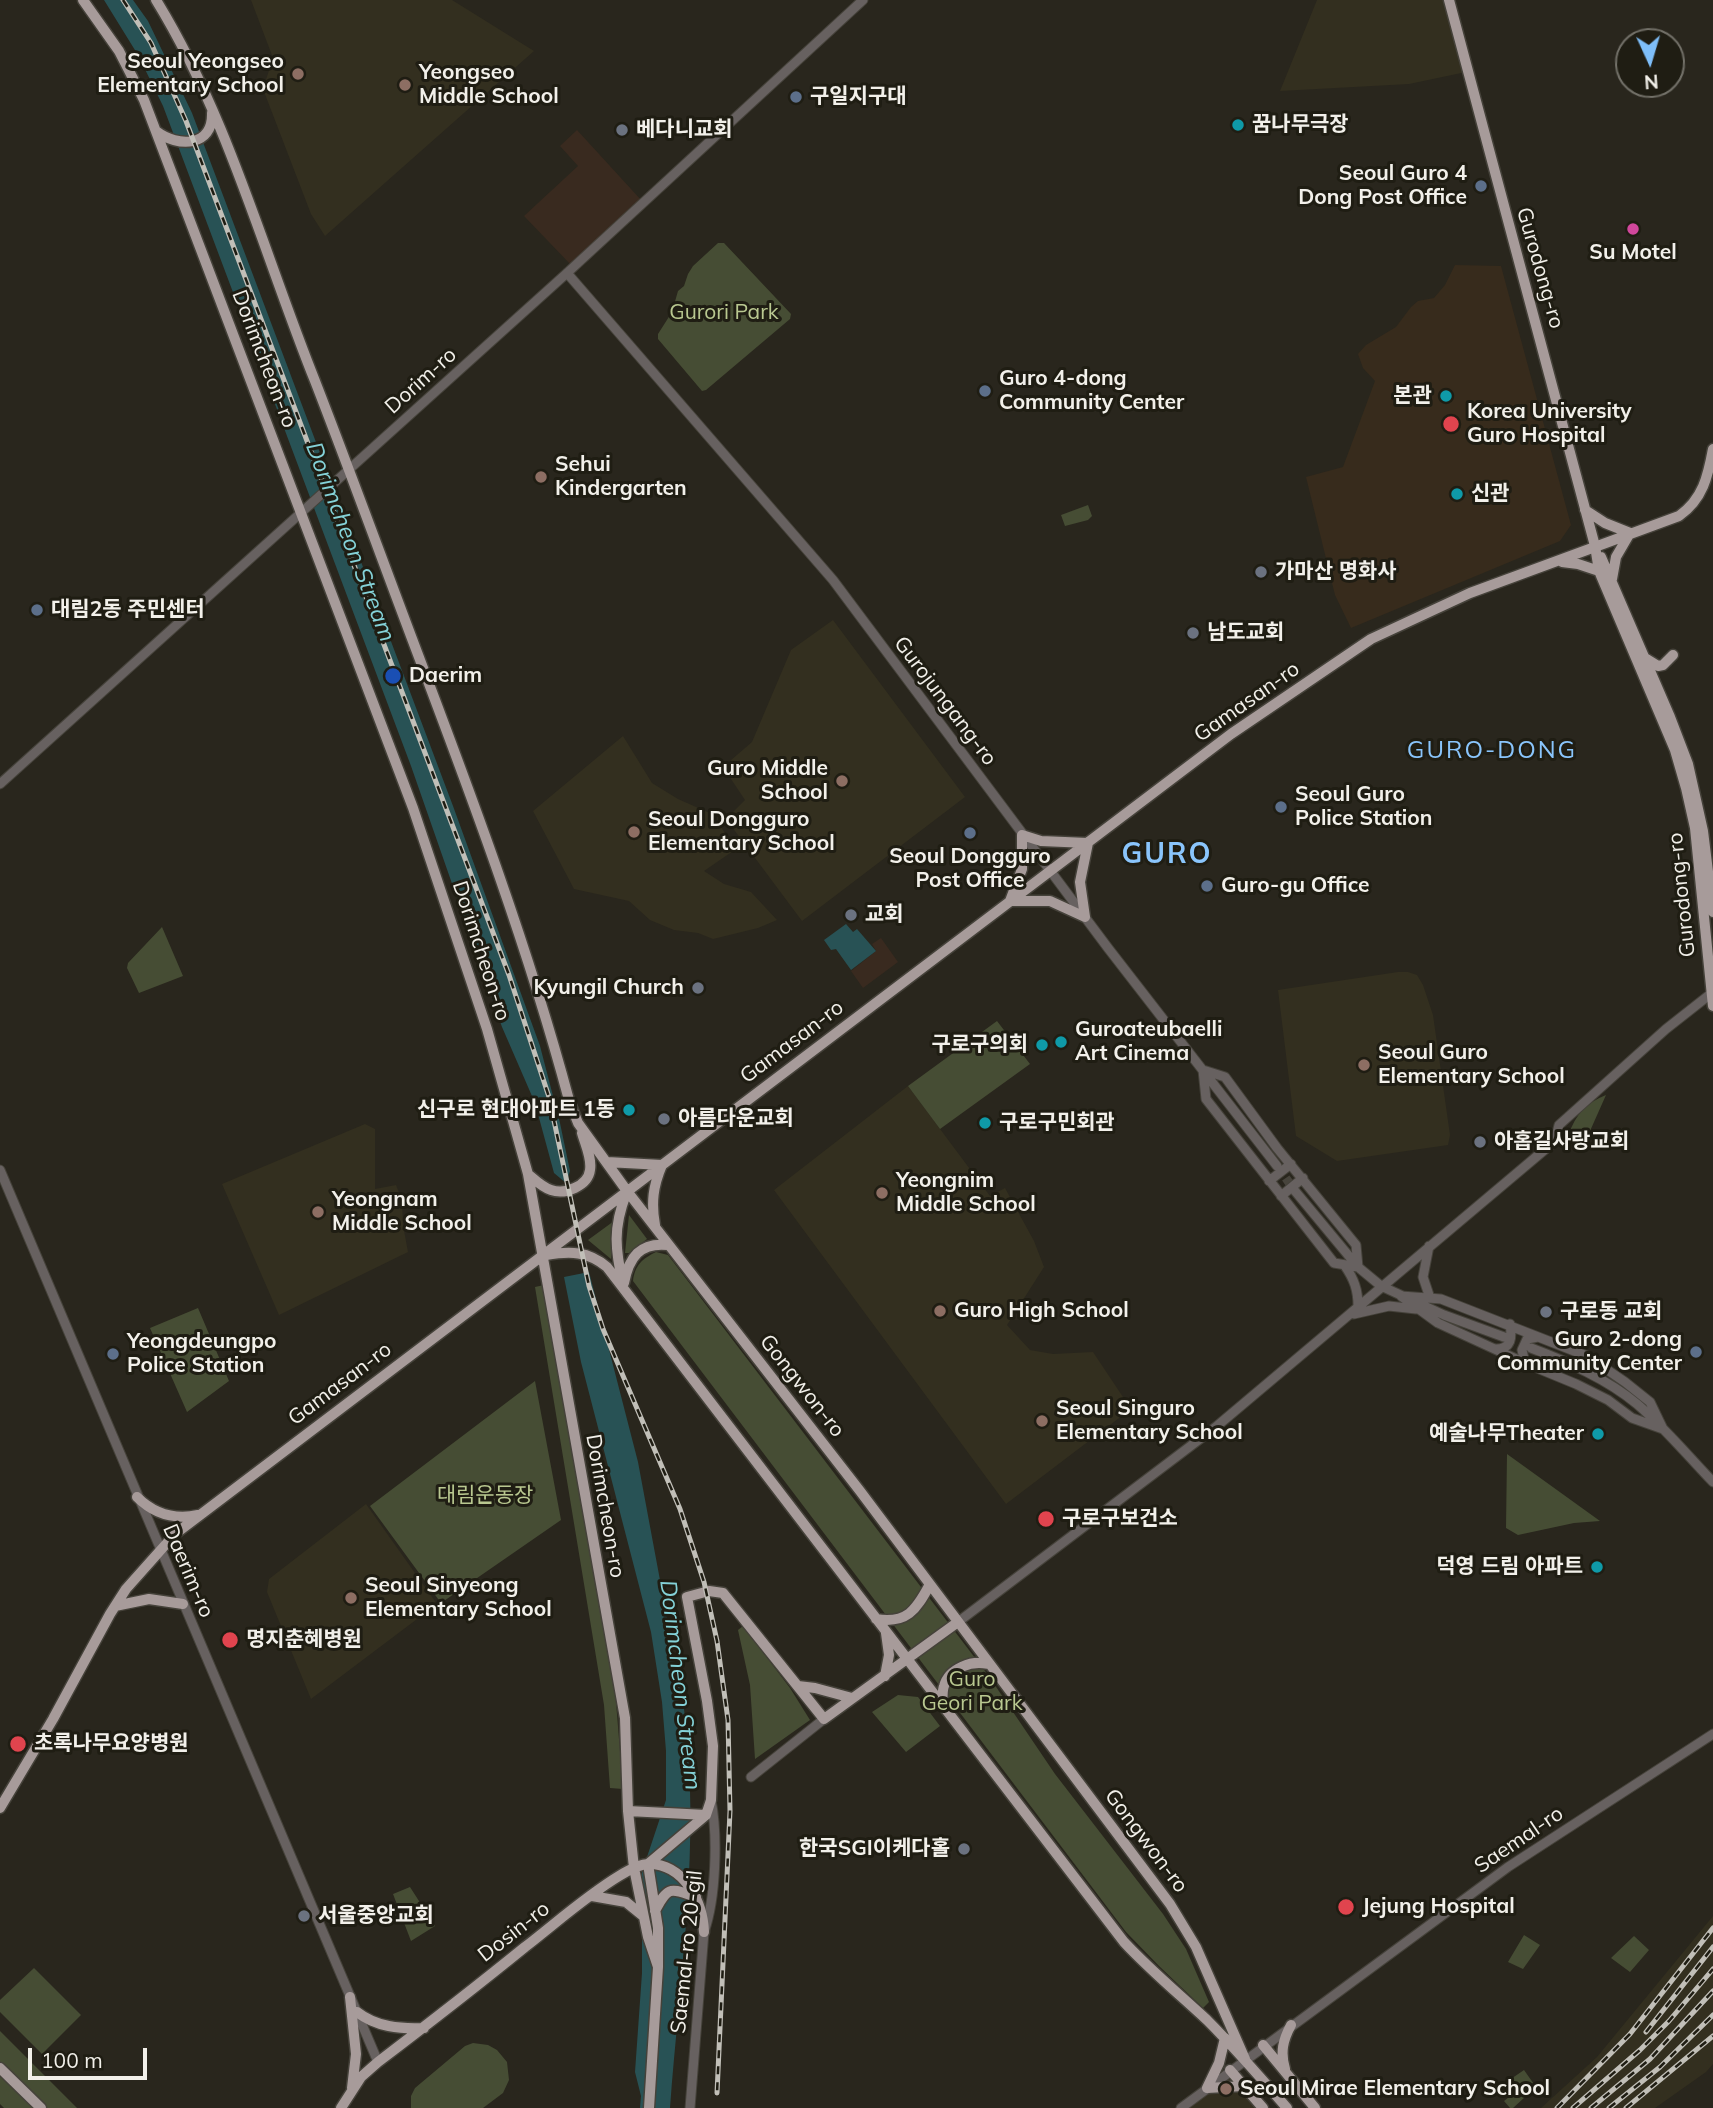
<!DOCTYPE html>
<meta charset="utf-8">
<style>
body{margin:0}
#map{position:relative;width:1713px;height:2108px;overflow:hidden;background:#29261d;font-family:Mulish,sans-serif}
canvas{display:block}
.north{position:absolute;left:1615px;top:28px;width:70px;height:70px;box-sizing:border-box;background:#1f1d13;border:2px solid #737169;border-radius:50%;rotate:176deg;font-size:19px;font-weight:700;line-height:28px;text-align:center;color:#f2f0ea}
.north::after{content:'';display:block;margin:auto;width:24px;height:32px;background:#7ebef9;clip-path:polygon(50% 0,100% 100%,50% 72%,0 100%)}
.scale{position:absolute;left:28px;top:2048px;width:119px;height:32px;box-sizing:border-box;border:4px solid #f2f0ea;border-top:0;padding-left:9px;font-size:21px;line-height:24px;white-space:nowrap;color:#f2f0ea;-webkit-text-stroke:5px #1f1d13;paint-order:stroke}
</style>
<div id="map">
<canvas width="1713" height="2108"></canvas>
<div class="north">N</div>
<div class="scale">100 m</div>
</div>
<script>
const ctx = document.querySelector('canvas').getContext('2d');
ctx.lineJoin = 'round';
function fillPath(path, color) { ctx.fillStyle = color; ctx.fill(path, 'evenodd'); }
function stroke(path, color, width, dash) { ctx.strokeStyle = color; ctx.lineWidth = width; ctx.lineCap = dash ? 'butt' : 'round'; ctx.setLineDash(dash || []); ctx.stroke(path); }
function write(font, color, halo, rows, align = 'center') {
  ctx.font = font + ' Mulish,"Noto Sans KR",sans-serif'; ctx.lineWidth = 6; ctx.setLineDash([]); ctx.textBaseline = 'middle'; ctx.strokeStyle = halo; ctx.fillStyle = color; for (const [text, x, y, turn = 0] of rows) {
    ctx.save(); ctx.translate(x, y); ctx.rotate((+turn || 0) * Math.PI / 180); ctx.textAlign = isNaN(turn) ? turn : align; if (halo) ctx.strokeText(text, 0, 0); ctx.fillText(text, 0, 0); ctx.restore();
  }
}
const built = new Path2D(`
 M 251,0 L 452,0 L 534,51 L 325,236 L 311,214 L 263,89 L 273,58 Z
 M 1317,0 L 1447,0 L 1466,72 L 1409,84 L 1280,91 Z
 M 833,620 L 965,797 L 802,921 L 726,819 L 745,800 L 723,767 L 752,742 L 791,650 Z
 M 623,736 L 652,783 L 678,799 L 712,814 L 736,849 L 704,871 L 724,884 L 751,892 L 777,920 L 758,928 L 713,939 L 698,933 L 674,930 L 650,920 L 629,901 L 574,889 L 533,811 Z
 M 1398,972 L 1408,972 L 1417,975 L 1423,985 L 1433,1015 L 1450,1135 L 1448,1145 L 1337,1161 L 1296,1136 L 1278,990 Z
 M 908,1086 L 990,1196 L 1005,1188 L 1034,1241 L 1044,1267 L 1007,1325 L 1030,1350 L 1053,1354 L 1093,1352 L 1131,1409 L 1006,1504 L 774,1190 Z
 M 365,1124 L 375,1129 L 375,1189 L 396,1185 L 402,1200 L 403,1225 L 408,1252 L 279,1315 L 222,1184 Z
 M 366,1504 L 437,1604 L 311,1699 L 267,1592 L 269,1579 Z
 M 1713,1916 L 1713,2064 L 1706,2072 L 1655,2108 L 1541,2108 L 1597,2057 Z
 M 1230,2070 L 1263,2108 L 1181,2108 Z`);
const industrial = new Path2D(`
 M 577,130 L 642,201 L 572,266 L 524,216 L 578,166 L 560,146 Z
 M 881,938 L 898,962 L 863,988 L 851,971 L 876,951 L 872,944 Z`);
const medical = new Path2D(`
 M 1455,265 L 1501,266 L 1571,525 L 1560,541 L 1351,628 L 1335,595 L 1306,477 L 1343,467 L 1375,381 L 1363,368 L 1358,354 L 1366,345 L 1396,327 L 1411,307 L 1418,301 L 1434,298 L 1445,285 Z`);
const green = new Path2D(`
 M 718,243 L 724,243 L 791,314 L 790,319 L 706,390 L 702,391 L 658,339 L 658,334 L 672,312 L 678,291 L 684,286 L 688,274 L 693,266 Z
 M 1088,505 L 1092,516 L 1088,520 L 1065,526 L 1061,515 Z
 M 162,927 L 183,976 L 139,993 L 127,968 L 128,963 Z
 M 997,1021 L 1030,1064 L 940,1129 L 908,1086 Z
 M 1606,1095 L 1586,1140 L 1569,1134 C 1575,1115 1587,1102 1606,1095 Z
 M 629,1215 L 647,1239 L 629,1253 L 625,1253 Z
 M 614,1221 L 611,1259 L 588,1240 Z
 M 656,1252 L 668,1255 L 988,1675 L 1055,1774 L 1163,1914 L 1186,1949 L 1209,2002 L 1203,2008 L 1159,1966 L 1126,1932 L 633,1281 C 635,1265 642,1259 656,1252 Z
 M 544,1285 L 615,1689 L 623,1789 L 610,1788 L 604,1705 L 535,1287 Z
 M 198,1308 L 229,1381 L 187,1412 L 150,1328 Z
 M 535,1381 L 561,1520 L 441,1603 L 370,1506 Z
 M 1507,1454 L 1600,1521 L 1574,1523 L 1518,1535 L 1506,1528 Z
 M 743,1626 L 790,1688 L 810,1720 L 755,1759 L 750,1685 L 738,1630 Z
 M 898,1695 L 918,1697 L 940,1726 L 906,1752 L 872,1712 Z
 M 410,1887 L 435,1926 L 411,1941 L 393,1894 Z
 M 1524,1935 L 1540,1945 L 1523,1969 L 1508,1962 Z
 M 1634,1936 L 1649,1950 L 1630,1972 L 1611,1958 Z
 M 34,1968 L 81,2015 L 42,2054 L 0,2012 L 0,2000 Z
 M 0,2031 L 77,2108 L 4,2108 L 0,2104 Z
 M 473,2043 L 488,2045 L 497,2050 L 507,2062 L 509,2080 L 503,2093 L 483,2108 L 411,2108 L 411,2096 L 415,2088 L 465,2046 Z
 M 1524,2070 L 1536,2087 L 1513,2108 L 1510,2108 L 1504,2101 L 1513,2094 L 1505,2083 Z`);
const water = new Path2D(`
 M 104,0 L 133,0 L 148,21 L 192,113 L 453,806 L 540,1046 L 560,1123 L 570,1171 L 566,1183 L 554,1173 L 535,1103 L 502,1027 L 411,766 L 163,106 L 138,55 Z
 M 846,924 L 853,932 L 857,929 L 876,951 L 851,970 L 836,949 L 831,950 L 824,940 Z
 M 589,1272 L 638,1462 L 684,1709 C 701,1841 680,1976 670,2108 L 640,2108 L 641,2096 L 635,2072 L 642,1973 L 642,1872 L 666,1800 L 666,1751 L 662,1702 L 651,1632 L 581,1362 L 564,1277 Z`);
const minorTunnel = new Path2D(`
 M 1278,1167 L 1295,1191`);
const minor = new Path2D(`
 M 567,273 L 833,580 L 1108,948 L 1277,1166
 M 0,784 L 567,273 L 863,0
 M 1203,1070 L 1225,1077 L 1277,1148 L 1356,1245 L 1358,1267 L 1334,1263 L 1206,1099 Z
 M 0,1170 L 378,2062
 M 1269,1181 L 1291,1164
 M 1295,1191 L 1358,1267 L 1381,1286 L 1444,1315 L 1504,1337
 M 1281,1196 L 1303,1178
 M 1429,1246 L 1423,1277 L 1430,1298
 M 1345,1266 C 1354,1279 1358,1290 1358,1306
 M 1401,1296 L 1441,1299 L 1587,1356 L 1625,1382 L 1650,1402 L 1663,1429
 M 1401,1296 L 1438,1323 L 1525,1363 L 1576,1384 L 1608,1400 L 1632,1418 L 1663,1429
 M 1354,1314 L 1389,1306 L 1416,1309
 M 1531,1348 C 1568,1362 1607,1379 1637,1404 C 1664,1427 1688,1456 1713,1482
 M 1496,1349 C 1512,1349 1512,1337 1510,1324
 M 1525,1363 L 1522,1350 L 1527,1339 L 1538,1337
 M 958,1622 L 1217,1426 L 1555,1141 L 1559,1125 L 1666,1029 L 1713,992
 M 751,1777 L 824,1719
 M 690,2108 L 704,1932 C 716,1898 718,1836 711,1800
 M 1181,2108 L 1508,1867 L 1713,1734`);
const major = new Path2D(`
 M 83,0 L 119,51 L 144,100 L 413,808 L 487,1029 L 528,1174 L 625,1718 L 628,1811 L 634,1868 L 648,1937 L 658,1967
 M 156,0 C 228,117 264,254 315,381 C 350,471 383,562 417,652 C 473,800 528,947 569,1100 L 578,1123 L 627,1191 L 860,1491 L 1170,1904 L 1196,1947 L 1245,2059
 M 1449,0 L 1595,546 L 1599,571 L 1675,750 L 1686,788 L 1695,828 L 1713,1006
 M 156,131 C 178,148 213,147 212,113
 M 1585,510 L 1605,523 L 1630,533 L 1616,557 L 1612,579
 M 1601,557 L 1670,717 L 1688,764 L 1703,831 L 1713,912
 M 1562,562 L 1578,564 L 1599,571
 M 1645,658 L 1658,666 L 1663,665 L 1673,655
 M 1022,835 L 1041,841 L 1088,843 L 1080,882 L 1085,917 L 1050,901 L 1010,901 L 1022,869 Z
 M 607,1162 L 662,1165 C 653,1186 651,1203 655,1225
 M 528,1174 C 535,1180 542,1187 551,1190 C 565,1195 588,1186 590,1170 C 592,1158 585,1144 582,1133
 M 546,1255 C 570,1251 588,1251 607,1267 L 1124,1942 C 1150,1970 1179,1994 1207,2020 C 1235,2048 1261,2078 1287,2108
 M 624,1283 C 629,1257 640,1242 668,1245
 M 623,1284 C 615,1249 613,1228 626,1194
 M 137,1497 C 154,1514 174,1520 198,1515
 M 115,1606 L 149,1599 L 183,1604
 M 876,1619 C 907,1624 916,1610 929,1586
 M 885,1676 L 889,1655 L 886,1633
 M 798,1686 L 815,1688 L 852,1698
 M 942,1703 C 943,1698 942,1691 944,1686 C 949,1668 972,1660 988,1664
 M 0,1808 L 53,1719 L 110,1614 L 126,1589 L 175,1534 L 1231,734 L 1371,639 L 1470,593 L 1679,516 C 1703,499 1708,476 1713,449
 M 628,1811 L 706,1815
 M 592,1896 L 626,1902 L 642,1915
 M 655,1911 C 669,1884 671,1889 696,1897
 M 350,1997 L 356,2054 L 352,2088
 M 357,2012 C 376,2027 400,2029 424,2028
 M 1263,2045 L 1315,2108
 M 0,2068 L 41,2108
 M 1285,2069 C 1280,2052 1283,2040 1291,2025
 M 1230,2070 L 1263,2108
 M 1207,2088 L 1219,2063 L 1225,2038
 M 1207,2088 L 1244,2086
 M 341,2108 L 361,2077 L 378,2062 C 428,2024 477,1986 525,1947 C 556,1923 586,1896 619,1876 C 627,1871 639,1864 649,1864 C 684,1864 703,1902 704,1932
 M 649,2108 L 658,1967 L 658,1928 L 648,1864 L 706,1815 L 711,1800 L 713,1746 L 707,1701 L 687,1597 L 709,1591 L 723,1593 L 824,1719 L 958,1622`);
const rail = new Path2D(`
 M 123,0 L 151,43 L 186,121 L 509,975 L 549,1097 L 589,1286 L 603,1329 L 680,1509 L 704,1582 L 717,1641 L 728,1720 L 730,1811 L 717,2093
 M 1646,2032 L 1713,1947
 M 1557,2108 L 1630,2034 L 1713,1928
 M 1573,2108 L 1640,2050 L 1669,2021 L 1713,1969
 M 1591,2108 L 1650,2059 L 1713,1991
 M 1609,2108 L 1660,2067 L 1713,2015
 M 1626,2108 L 1713,2036`);
const markers = [
 [298,74,7,"#8d6e63"],
 [405,85,7,"#8d6e63"],
 [796,97,7,"#5c6f8a"],
 [1238,125,7,"#0f9aa8"],
 [622,130,7,"#6b7280"],
 [1481,186,7,"#5c6f8a"],
 [1633,229,7,"#d1479c"],
 [985,391,7,"#5c6f8a"],
 [1446,396,7,"#0f9aa8"],
 [1451,424,9,"#e0444e"],
 [541,477,7,"#8d6e63"],
 [1457,494,7,"#0f9aa8"],
 [1261,572,7,"#6b7280"],
 [37,610,7,"#5c6f8a"],
 [1193,633,7,"#6b7280"],
 [393,676,9,"#1a4fb4"],
 [842,781,7,"#8d6e63"],
 [1281,807,7,"#5c6f8a"],
 [634,832,7,"#8d6e63"],
 [970,833,7,"#5c6f8a"],
 [1207,886,7,"#5c6f8a"],
 [851,915,7,"#6b7280"],
 [698,988,7,"#6b7280"],
 [1061,1042,7,"#0f9aa8"],
 [1042,1045,7,"#0f9aa8"],
 [1364,1065,7,"#8d6e63"],
 [629,1110,7,"#0f9aa8"],
 [664,1119,7,"#6b7280"],
 [985,1123,7,"#0f9aa8"],
 [1480,1142,7,"#6b7280"],
 [882,1193,7,"#8d6e63"],
 [318,1212,7,"#8d6e63"],
 [940,1311,7,"#8d6e63"],
 [1546,1312,7,"#6b7280"],
 [1696,1352,7,"#5c6f8a"],
 [113,1354,7,"#5c6f8a"],
 [1042,1421,7,"#8d6e63"],
 [1598,1434,7,"#0f9aa8"],
 [1046,1519,9,"#e0444e"],
 [1597,1567,7,"#0f9aa8"],
 [351,1598,7,"#8d6e63"],
 [230,1640,9,"#e0444e"],
 [18,1744,9,"#e0444e"],
 [964,1849,7,"#6b7280"],
 [1346,1907,9,"#e0444e"],
 [304,1916,7,"#6b7280"],
 [1226,2089,7,"#8d6e63"]
];
const poiNames = [
 ["Seoul Yeongseo",284,62,"right"],
 ["Elementary School",284,86,"right"],
 ["Yeongseo",419,73],
 ["Middle School",419,97],
 ["구일지구대",810,97],
 ["꿈나무극장",1252,125],
 ["베다니교회",636,130],
 ["Seoul Guro 4",1467,174,"right"],
 ["Dong Post Office",1467,198,"right"],
 ["Su Motel",1633,253,"center"],
 ["Guro 4-dong",999,379],
 ["Community Center",999,403],
 ["본관",1432,396,"right"],
 ["Korea University",1467,412],
 ["Guro Hospital",1467,436],
 ["Sehui",555,465],
 ["Kindergarten",555,489],
 ["신관",1471,494],
 ["가마산 명화사",1275,572],
 ["대림2동 주민센터",51,610],
 ["남도교회",1207,633],
 ["Daerim",409,676],
 ["Guro Middle",828,769,"right"],
 ["School",828,793,"right"],
 ["Seoul Guro",1295,795],
 ["Police Station",1295,819],
 ["Seoul Dongguro",648,820],
 ["Elementary School",648,844],
 ["Seoul Dongguro",970,857,"center"],
 ["Post Office",970,881,"center"],
 ["Guro-gu Office",1221,886],
 ["교회",865,915],
 ["Kyungil Church",684,988,"right"],
 ["Guroateubaelli",1075,1030],
 ["Art Cinema",1075,1054],
 ["구로구의회",1028,1045,"right"],
 ["Seoul Guro",1378,1053],
 ["Elementary School",1378,1077],
 ["신구로 현대아파트 1동",615,1110,"right"],
 ["아름다운교회",678,1119],
 ["구로구민회관",999,1123],
 ["아홉길사랑교회",1494,1142],
 ["Yeongnim",896,1181],
 ["Middle School",896,1205],
 ["Yeongnam",332,1200],
 ["Middle School",332,1224],
 ["Guro High School",954,1311],
 ["구로동 교회",1560,1312],
 ["Guro 2-dong",1682,1340,"right"],
 ["Community Center",1682,1364,"right"],
 ["Yeongdeungpo",127,1342],
 ["Police Station",127,1366],
 ["Seoul Singuro",1056,1409],
 ["Elementary School",1056,1433],
 ["예술나무Theater",1584,1434,"right"],
 ["구로구보건소",1062,1519],
 ["덕영 드림 아파트",1583,1567,"right"],
 ["Seoul Sinyeong",365,1586],
 ["Elementary School",365,1610],
 ["명지춘혜병원",246,1640],
 ["초록나무요양병원",34,1744],
 ["한국SGI이케다홀",950,1849,"right"],
 ["Jejung Hospital",1362,1907],
 ["서울중앙교회",318,1916],
 ["Seoul Mirae Elementary School",1240,2089]
];
const streetNames = [
 ["Gurodong-ro",1540,268,74],
 ["Dorimcheon-ro",264,359,69],
 ["Dorim-ro",421,381,-42],
 ["Gurojungang-ro",945,701,53],
 ["Gamasan-ro",1247,702,-35],
 ["Gurodong-ro",1682,895,-96],
 ["Dorimcheon-ro",481,951,72],
 ["Gamasan-ro",792,1042,-37],
 ["Gamasan-ro",340,1384,-37],
 ["Gongwon-ro",802,1386,52],
 ["Dorimcheon-ro",605,1506,80],
 ["Daerim-ro",188,1571,67],
 ["Saemal-ro",1519,1840,-34],
 ["Gongwon-ro",1146,1841,53],
 ["Dosin-ro",514,1932,-38],
 ["Saemal-ro 20-gil",687,1952,-84]
];
const parkNames = [
 ["Gurori Park",724,313],
 ["대림운동장",485,1496],
 ["Guro",972,1680],
 ["Geori Park",972,1704]
];
const waterNames = [
 ["Dorimcheon Stream",350,542,69],
 ["Dorimcheon Stream",680,1685,83]
];
const quarterNames = [
 ["GURO-DONG",1492,751]
];
const districtNames = [
 ["GURO",1167,855]
];
fillPath(built, '#332f1f');
fillPath(industrial, '#392a1f');
fillPath(medical, '#372b1c');
fillPath(green, '#464d34');
fillPath(water, '#285255');
stroke(minorTunnel, '#47443c', 9, [9, 4.5]);
stroke(minor, '#45423a', 11);
stroke(major, '#45423a', 13);
stroke(minor, '#676160', 9);
stroke(major, '#a79b9a', 10);
stroke(rail, '#c1bfb8', 5);
stroke(rail, '#1f1d13', 2.5, [8]);
for (const [x, y, r, color] of markers) { const dot = new Path2D(); dot.arc(x, y, r, 0, 2 * Math.PI); ctx.fillStyle = color; ctx.fill(dot); stroke(dot, '#1f1d13', 2.5); }
write('bold 21px', '#f2f0ea', '#1f1d13', poiNames, 'left');
write('21px', '#f2f0ea', '#1f1d13', streetNames);
write('21px', '#b9c890', '#1f1d13', parkNames);
write('italic 23px', '#84d2d8', '#1f1d13', waterNames);
ctx.letterSpacing = '2px';
write('24px', '#8ac5fc', '#1f1d13', quarterNames);
ctx.letterSpacing = '0px';
ctx.letterSpacing = '2px';
write('bold 28px', '#8ac5fc', '#1f1d13', districtNames);
ctx.letterSpacing = '0px';
</script>
